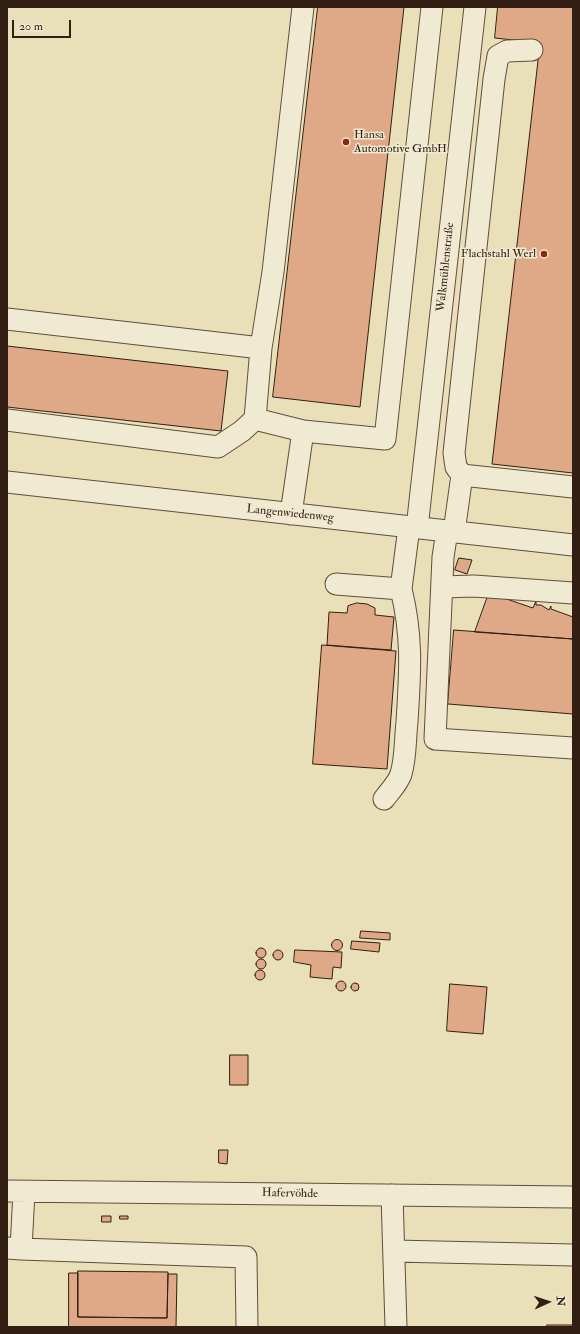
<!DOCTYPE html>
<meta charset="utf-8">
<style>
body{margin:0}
#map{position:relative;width:580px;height:1334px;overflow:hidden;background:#e9dfb9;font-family:"IM FELL Double Pica",serif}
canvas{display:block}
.frame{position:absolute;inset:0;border:8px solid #321e13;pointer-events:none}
.north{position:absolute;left:528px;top:1282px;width:40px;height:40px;-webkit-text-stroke:3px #f1ead2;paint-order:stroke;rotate:87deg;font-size:11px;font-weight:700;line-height:16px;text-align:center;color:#321e13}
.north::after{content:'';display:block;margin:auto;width:14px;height:18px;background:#321e13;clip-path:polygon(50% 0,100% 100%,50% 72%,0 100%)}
.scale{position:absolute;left:12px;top:20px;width:59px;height:18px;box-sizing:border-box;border:2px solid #321e13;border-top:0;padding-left:5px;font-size:12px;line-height:14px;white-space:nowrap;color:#321e13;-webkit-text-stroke:3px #f1ead2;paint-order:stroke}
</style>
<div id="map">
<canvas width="580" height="1334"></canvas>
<div class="frame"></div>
<div class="north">N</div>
<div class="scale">20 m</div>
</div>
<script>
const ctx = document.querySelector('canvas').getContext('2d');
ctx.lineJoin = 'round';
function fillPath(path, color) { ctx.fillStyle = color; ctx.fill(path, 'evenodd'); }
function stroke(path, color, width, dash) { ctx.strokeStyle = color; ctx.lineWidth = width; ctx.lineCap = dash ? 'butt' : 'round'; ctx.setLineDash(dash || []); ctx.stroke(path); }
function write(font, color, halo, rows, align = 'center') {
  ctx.font = font + ' "IM FELL Double Pica",serif'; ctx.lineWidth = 3; ctx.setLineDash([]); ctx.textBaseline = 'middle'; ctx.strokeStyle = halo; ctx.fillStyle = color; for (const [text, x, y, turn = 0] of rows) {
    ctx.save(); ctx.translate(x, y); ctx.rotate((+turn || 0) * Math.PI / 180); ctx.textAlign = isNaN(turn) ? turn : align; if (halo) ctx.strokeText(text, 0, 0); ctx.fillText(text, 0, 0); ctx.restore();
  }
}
const building = new Path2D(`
 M 318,7 L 404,7 L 360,407 L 273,397 Z
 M 498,7 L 573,7 L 573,473 L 492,464 L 540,43 L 495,38 Z
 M 7,346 L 228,371 L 221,431 L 7,407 Z
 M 459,558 L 472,560 L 467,574 L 455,570 Z
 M 489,593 L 533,608 L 536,601 L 536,605 L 541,605 L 549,610 L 551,606 L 551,609 L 573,617 L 573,639 L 475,632 Z
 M 357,603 L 367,604 L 375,608 L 375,615 L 394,617 L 391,650 L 327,645 L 329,612 L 347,613 L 348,606 Z
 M 454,630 L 573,639 L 573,714 L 448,704 Z
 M 322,645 L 396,651 L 387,769 L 313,764 Z
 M 361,931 L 390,933 L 390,940 L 360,938 Z
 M331.5 945a5.5 5.5 0 1 1 11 0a5.5 5.5 0 1 1-11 0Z
 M 352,941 L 380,943 L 379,952 L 351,949 Z
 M256 953a5 5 0 1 1 10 0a5 5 0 1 1-10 0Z
 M273 955a5 5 0 1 1 10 0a5 5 0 1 1-10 0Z
 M 295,950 L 342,952 L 341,968 L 333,967 L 332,979 L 310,977 L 311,965 L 294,962 Z
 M256 964a5 5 0 1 1 10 0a5 5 0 1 1-10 0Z
 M255 975a5 5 0 1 1 10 0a5 5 0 1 1-10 0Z
 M336 986a5 5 0 1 1 10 0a5 5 0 1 1-10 0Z
 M351 987a4 4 0 1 1 8 0a4 4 0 1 1-8 0Z
 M 450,984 L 487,987 L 483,1034 L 447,1031 Z
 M 230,1055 L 248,1055 L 248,1085 L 230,1085 Z
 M 219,1150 L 228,1150 L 227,1164 L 219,1163 Z
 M 102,1216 L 111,1216 L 111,1222 L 102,1222 Z
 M 120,1216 L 128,1216 L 128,1219 L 120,1219 Z
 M 78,1271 L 168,1272 L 167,1318 L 78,1317 Z
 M 69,1273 L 78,1273 L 78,1317 L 167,1318 L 168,1274 L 177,1274 L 176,1327 L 69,1327 Z
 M 547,1325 L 573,1325 L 573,1327 L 547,1327 Z`);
const minor = new Path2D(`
 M 303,7 L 273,272 L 261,348 L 255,419 L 303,431 L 385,439 L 432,7
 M 532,50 L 507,51 L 498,56 L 494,79 L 454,453 L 456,467 L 462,475 L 573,487
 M 7,319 L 261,348
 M 7,420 L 218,447 L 242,431 L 255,419
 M 7,482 L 573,545
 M 291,514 L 303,431
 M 417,528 L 475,7
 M 447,531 L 443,557 L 435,739 L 573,748
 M 454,532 L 462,475
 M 336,584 L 401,589 L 409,527
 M 442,587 L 474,586 L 573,593
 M 384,799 C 390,791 398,783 401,774 C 406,757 405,739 407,722 C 410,673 413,638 401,589
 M 7,1191 L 573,1197
 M 392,1195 L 396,1327
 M 7,1248 L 21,1249 L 24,1192
 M 21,1249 L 246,1257 L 247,1327
 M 394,1251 L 573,1255`);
const markers = [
 [346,142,4,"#8f2418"],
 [544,254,4,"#8f2418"]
];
const poiNames = [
 ["Hansa",354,135],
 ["Automotive GmbH",354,149],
 ["Flachstahl Werl",536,254,"right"]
];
const streetNames = [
 ["Walkmühlenstraße",446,267,-84],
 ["Langenwiedenweg",290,514,6],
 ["Hafervöhde",290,1194,1]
];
fillPath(building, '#dfa987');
stroke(building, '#321e13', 1);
stroke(minor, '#604e3c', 23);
stroke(minor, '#f1ead2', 21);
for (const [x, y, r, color] of markers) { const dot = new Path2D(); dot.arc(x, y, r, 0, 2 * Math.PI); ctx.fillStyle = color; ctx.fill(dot); stroke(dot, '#f1ead2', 1.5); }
write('12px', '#321e13', '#f1ead2', poiNames, 'left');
write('12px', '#321e13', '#f1ead2', streetNames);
</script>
